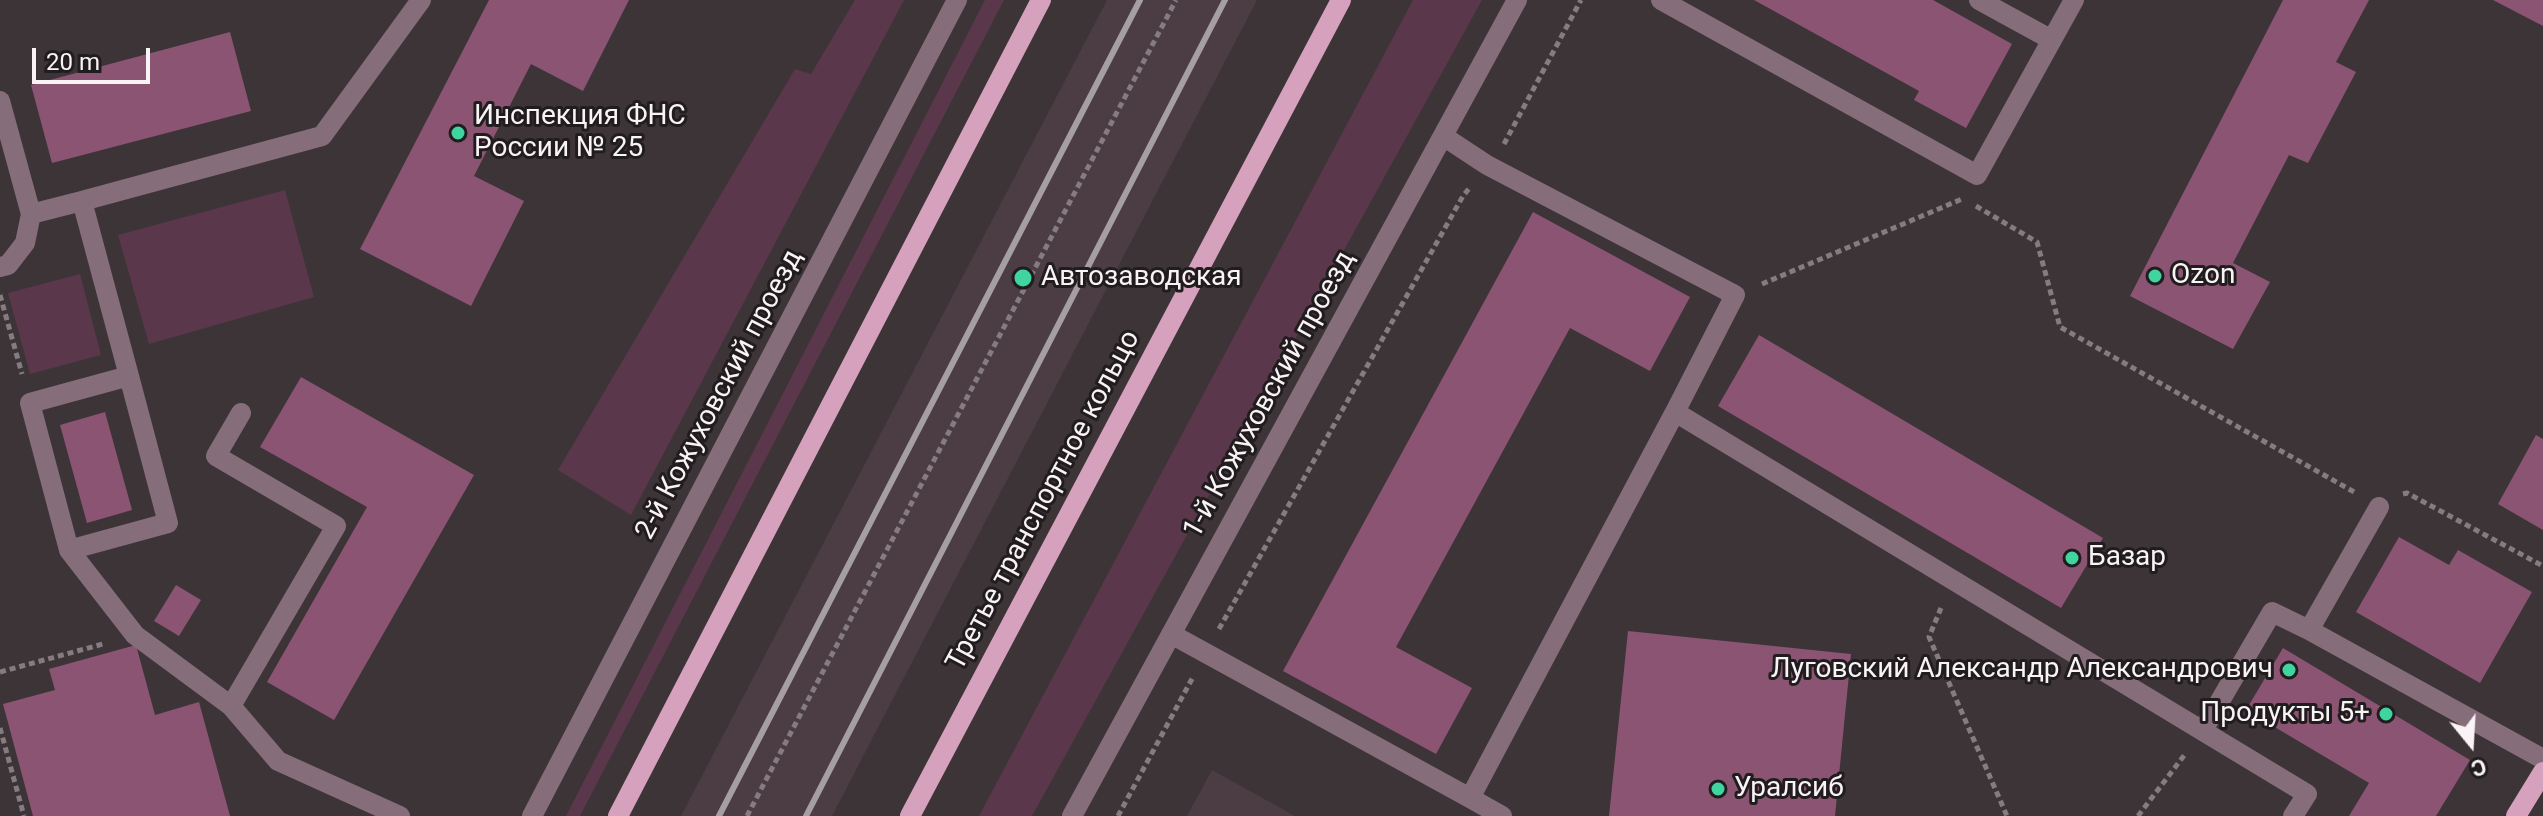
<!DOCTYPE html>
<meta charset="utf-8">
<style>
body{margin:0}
#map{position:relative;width:2543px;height:816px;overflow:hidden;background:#3d3438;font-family:Roboto,sans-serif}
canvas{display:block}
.north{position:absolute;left:2431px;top:704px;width:80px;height:80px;-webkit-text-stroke:6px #211d1f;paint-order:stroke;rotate:162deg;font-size:22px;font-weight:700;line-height:32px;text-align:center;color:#f9f3f6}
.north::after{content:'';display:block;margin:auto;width:28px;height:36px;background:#f9f3f6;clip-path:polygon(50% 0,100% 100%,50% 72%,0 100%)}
.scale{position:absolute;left:32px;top:48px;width:118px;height:36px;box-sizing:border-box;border:4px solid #f9f3f6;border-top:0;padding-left:10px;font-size:24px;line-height:28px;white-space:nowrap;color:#f9f3f6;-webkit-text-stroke:6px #211d1f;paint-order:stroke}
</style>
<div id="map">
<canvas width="2543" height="816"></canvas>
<div class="north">С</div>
<div class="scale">20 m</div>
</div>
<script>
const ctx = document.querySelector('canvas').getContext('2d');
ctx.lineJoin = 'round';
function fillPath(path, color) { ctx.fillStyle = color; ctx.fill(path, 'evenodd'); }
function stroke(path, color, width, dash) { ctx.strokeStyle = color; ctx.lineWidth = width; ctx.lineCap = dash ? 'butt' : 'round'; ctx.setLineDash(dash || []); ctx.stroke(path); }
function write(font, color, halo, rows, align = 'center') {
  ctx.font = font + ' Roboto,sans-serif'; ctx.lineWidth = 6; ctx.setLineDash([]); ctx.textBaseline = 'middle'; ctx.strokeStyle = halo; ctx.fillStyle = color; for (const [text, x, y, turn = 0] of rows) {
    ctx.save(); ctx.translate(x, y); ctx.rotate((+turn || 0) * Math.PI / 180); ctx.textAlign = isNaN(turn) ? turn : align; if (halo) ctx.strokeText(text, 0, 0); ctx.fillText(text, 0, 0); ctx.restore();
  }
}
const built = new Path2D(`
 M 1107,0 L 1257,0 L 832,816 L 681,816 Z
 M 1212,770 L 1295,816 L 1187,816 Z`);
const green = new Path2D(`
 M 855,0 L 904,0 L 631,515 L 558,470 L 795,69 L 811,74 Z
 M 985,0 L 1004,0 L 580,816 L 566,816 Z
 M 1413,0 L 1482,0 L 1032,816 L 979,816 Z
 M 285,190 L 314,297 L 149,344 L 118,235 Z
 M 80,274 L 101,355 L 30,374 L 8,293 Z`);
const building = new Path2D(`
 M 489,0 L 629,0 L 583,91 L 531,64 L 474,176 L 524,201 L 471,306 L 360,249 Z
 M 1754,0 L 1933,0 L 2012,44 L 1966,128 L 1914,100 L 1919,91 Z
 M 2283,0 L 2369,0 L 2336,62 L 2356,72 L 2308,163 L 2289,155 L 2233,263 L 2270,282 L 2233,349 L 2130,296 Z
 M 2493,0 L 2543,0 L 2543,26 Z
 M 230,32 L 251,111 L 52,163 L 31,85 Z
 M 1533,212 L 1690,297 L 1650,371 L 1570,328 L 1396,647 L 1472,688 L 1436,754 L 1283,671 Z
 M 1759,335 L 2103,538 L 2061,608 L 1718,406 Z
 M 301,377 L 474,475 L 334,720 L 267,682 L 367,507 L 260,447 Z
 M 105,412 L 132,510 L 87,523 L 60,425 Z
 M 2536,435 L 2543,439 L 2543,530 L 2498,504 Z
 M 2399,537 L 2449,565 L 2458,550 L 2532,592 L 2480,683 L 2356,612 Z
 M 176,585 L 201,600 L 179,636 L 154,621 Z
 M 1628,631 L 1851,654 L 1835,816 L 1609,816 Z
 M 136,645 L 155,715 L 199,702 L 230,816 L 33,816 L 3,704 L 55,690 L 49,669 Z
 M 2283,648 L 2470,760 L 2436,816 L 2349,816 L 2369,783 L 2246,710 Z`);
const path = new Path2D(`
 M 1504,144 L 1581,0
 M 1976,206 L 2037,242 L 2060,327 L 2356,493
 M 1762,284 L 1962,199
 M 0,295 L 22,374
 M 2403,494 L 2407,493 L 2543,566
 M 1941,608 L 1929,637 L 2007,816
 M 1219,629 L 1463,196 L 1471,186
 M 0,672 L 103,644
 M 0,728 L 24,816
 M 747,816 L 1176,0
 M 1118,816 L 1193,677
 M 2138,816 L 2186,753`);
const minor = new Path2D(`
 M 1661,0 L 1977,175 L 2074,0
 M 1979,0 L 2052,40
 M 0,101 L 31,214 L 25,243 L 8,265 L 0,267
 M 1443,136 L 1487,165 L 1735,295 L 1675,412
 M 31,214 L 82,201
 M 2379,507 L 2309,630 L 2543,759
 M 69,550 L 168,523 L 129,376
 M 1171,634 L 1470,798 L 1675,412 L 2307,794 L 2293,816
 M 231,706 L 336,526 L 216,456 L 241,413
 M 2203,730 L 2272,612 L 2309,630
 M 1470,798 L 1502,816
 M 400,816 L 278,761 L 231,706 L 135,635 L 69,550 L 30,403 L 129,376 L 82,201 L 322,136 L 421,0
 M 532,816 L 957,0
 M 1072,816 L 1517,0`);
const major = new Path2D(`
 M 618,816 L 1041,0
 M 910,816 L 1341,0
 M 2516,816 L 2543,772`);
const rail = new Path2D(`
 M 719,816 L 1140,0
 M 806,816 L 1225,0`);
const markers = [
 [458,133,8,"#40d4a1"],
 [2155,276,8,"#40d4a1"],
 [1023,278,10,"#40d4a1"],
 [2072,558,8,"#40d4a1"],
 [2289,670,8,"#40d4a1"],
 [2386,714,8,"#40d4a1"],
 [1718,789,8,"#40d4a1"]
];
const poiNames = [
 ["Инспекция ФНС",474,117],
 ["России № 25",474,149],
 ["Ozon",2171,276],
 ["Автозаводская",1041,278],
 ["Базар",2088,558],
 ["Луговский Александр Александрович",2273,670,"right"],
 ["Продукты 5+",2370,714,"right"],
 ["Уралсиб",1734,789]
];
const streetNames = [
 ["2-й Кожуховский проезд",720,395,-62],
 ["1-й Кожуховский проезд",1270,395,-61],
 ["Третье транспортное кольцо",1044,501,-62]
];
fillPath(built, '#4c3c44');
fillPath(green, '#5a374a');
fillPath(building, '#8b5473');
stroke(path, '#847c80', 5, [6, 4]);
stroke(minor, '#866d7a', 20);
stroke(major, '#d5a1bc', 20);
stroke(rail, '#a69fa2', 6);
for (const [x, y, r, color] of markers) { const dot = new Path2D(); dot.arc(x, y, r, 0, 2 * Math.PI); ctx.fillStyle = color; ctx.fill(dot); stroke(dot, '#211d1f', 3); }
write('28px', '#f9f3f6', '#211d1f', poiNames, 'left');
write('28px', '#f9f3f6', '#211d1f', streetNames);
</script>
